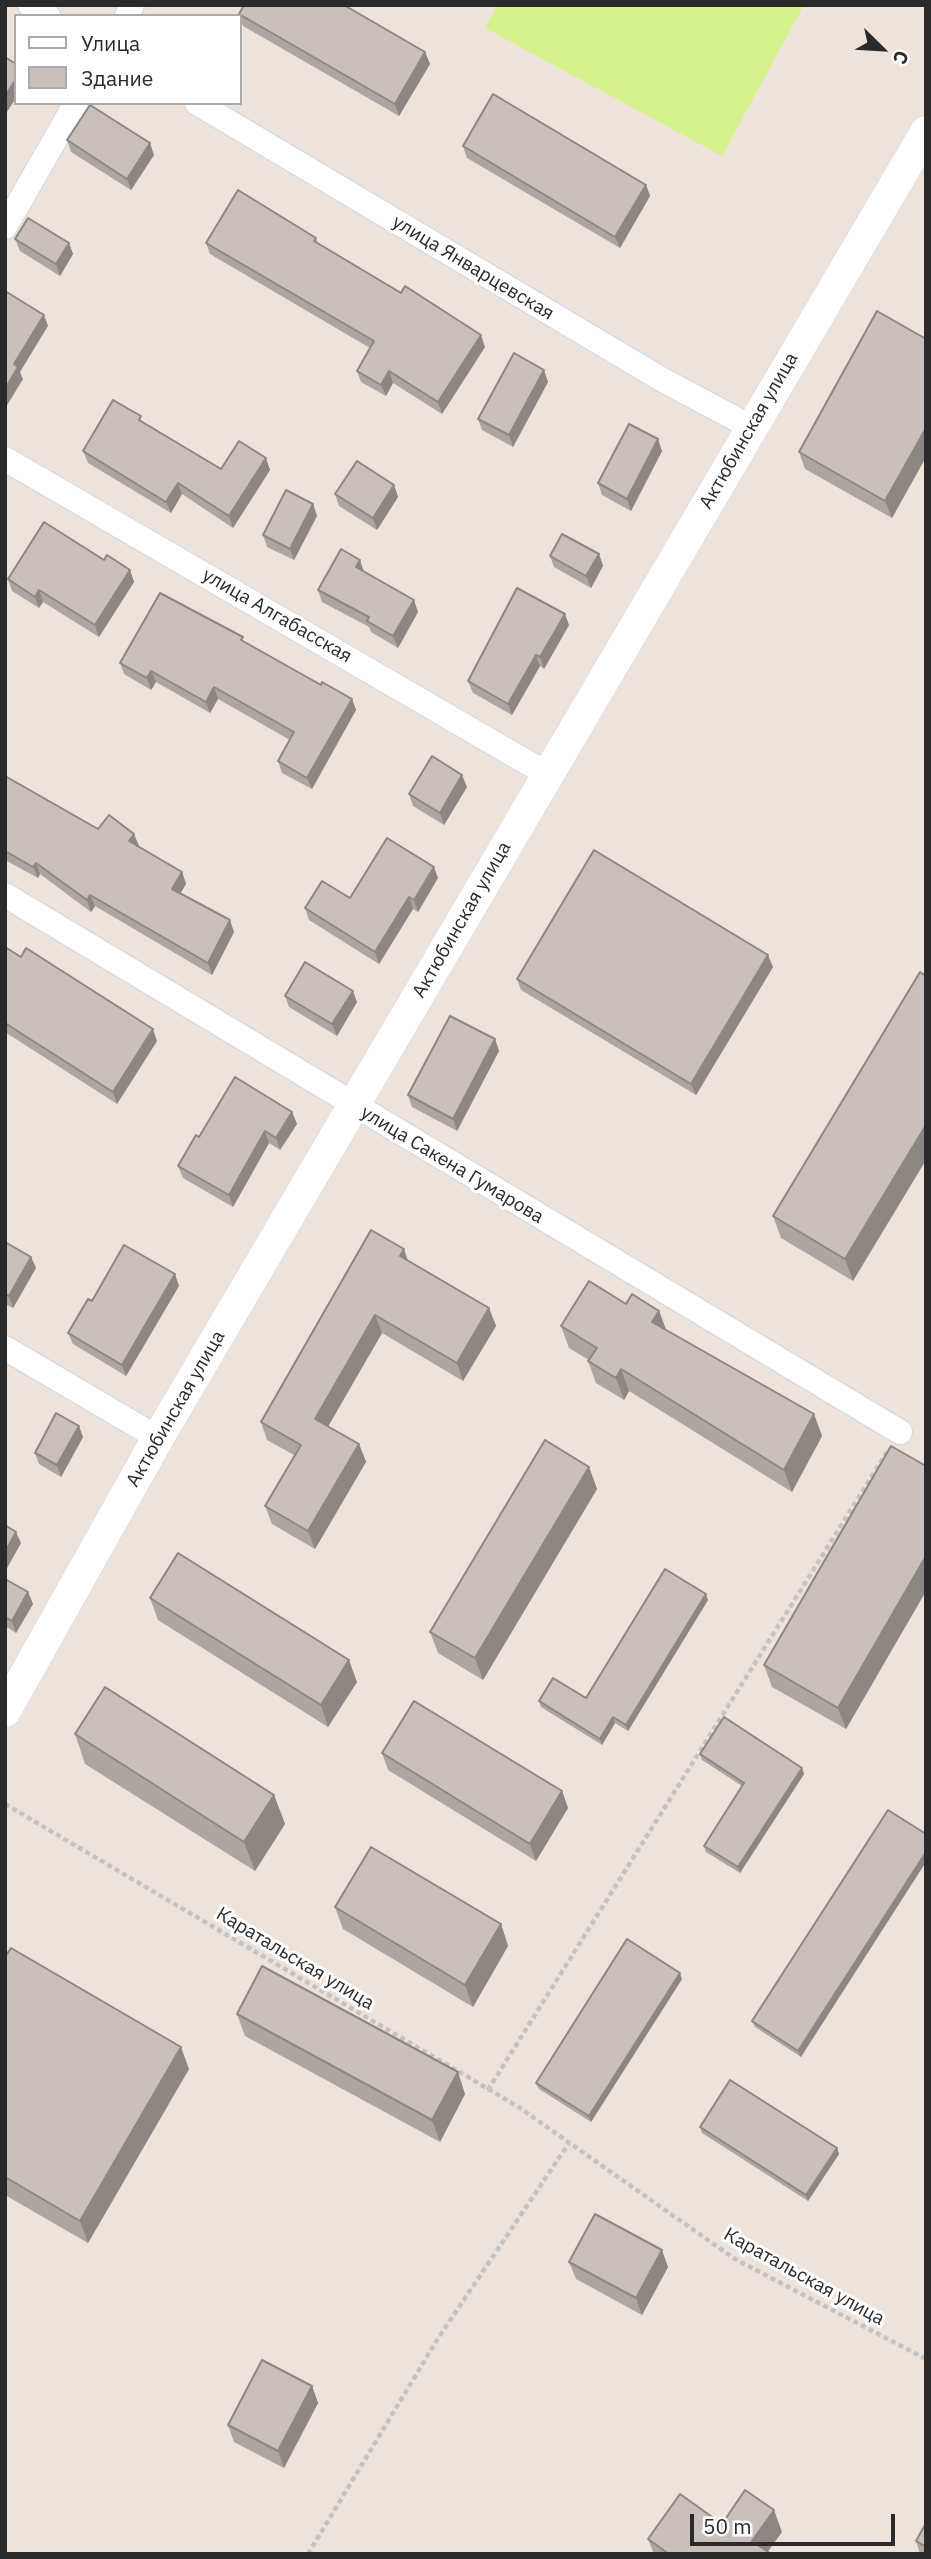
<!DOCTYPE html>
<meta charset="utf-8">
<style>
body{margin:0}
#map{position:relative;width:931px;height:2559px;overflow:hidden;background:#eee3db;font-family:"IBM Plex Sans",sans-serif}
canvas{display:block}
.frame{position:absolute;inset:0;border:7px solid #2a2a2a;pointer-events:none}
.legend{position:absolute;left:14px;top:14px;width:228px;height:91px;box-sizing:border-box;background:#fff;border:2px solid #aaa;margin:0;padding:9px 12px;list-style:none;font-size:21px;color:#2a2a2a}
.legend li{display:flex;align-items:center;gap:14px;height:35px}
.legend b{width:35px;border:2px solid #aaa}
.north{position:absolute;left:847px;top:14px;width:70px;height:70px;-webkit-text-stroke:5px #fff;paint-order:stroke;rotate:114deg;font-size:19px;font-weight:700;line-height:28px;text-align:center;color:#2a2a2a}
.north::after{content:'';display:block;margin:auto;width:24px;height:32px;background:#2a2a2a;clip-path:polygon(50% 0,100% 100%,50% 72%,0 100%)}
.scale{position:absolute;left:690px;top:2514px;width:205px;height:32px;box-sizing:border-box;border:4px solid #2a2a2a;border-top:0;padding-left:9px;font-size:21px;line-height:24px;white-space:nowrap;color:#2a2a2a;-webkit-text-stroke:5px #fff;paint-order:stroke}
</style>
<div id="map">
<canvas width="931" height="2559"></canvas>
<div class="frame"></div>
<ul class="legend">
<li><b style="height:9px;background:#fff"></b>Улица</li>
<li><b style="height:19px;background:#c9c0bb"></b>Здание</li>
</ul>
<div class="north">С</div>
<div class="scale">50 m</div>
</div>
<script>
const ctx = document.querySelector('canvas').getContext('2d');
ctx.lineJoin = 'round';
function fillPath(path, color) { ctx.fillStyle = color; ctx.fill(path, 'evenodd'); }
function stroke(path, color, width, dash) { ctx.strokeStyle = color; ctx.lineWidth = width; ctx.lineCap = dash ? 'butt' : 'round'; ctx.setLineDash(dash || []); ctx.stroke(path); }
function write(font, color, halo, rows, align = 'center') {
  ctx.font = font + ' "IBM Plex Sans",sans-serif'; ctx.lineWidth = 6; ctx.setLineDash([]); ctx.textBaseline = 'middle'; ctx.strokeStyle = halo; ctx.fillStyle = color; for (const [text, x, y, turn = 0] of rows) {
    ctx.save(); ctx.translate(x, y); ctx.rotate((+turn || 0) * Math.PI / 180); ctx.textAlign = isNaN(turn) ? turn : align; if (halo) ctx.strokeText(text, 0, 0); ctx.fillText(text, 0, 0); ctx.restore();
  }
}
const pitch = new Path2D(`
 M 497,5 L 804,5 L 722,156 L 485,28 Z`);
const path = new Path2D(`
 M 5,1804 L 517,2106 L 735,2259 L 926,2359
 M 488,2090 L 887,1452
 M 308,2554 L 437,2340 L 569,2143`);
const minor = new Path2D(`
 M 30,5 L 48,16
 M 127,16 L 132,5
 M 197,103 L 661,379 L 751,427
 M 5,227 L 76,103
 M 5,459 L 547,774
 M 5,895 L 900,1432
 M 5,1348 L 158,1438`);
const tertiary = new Path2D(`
 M 5,1711 L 158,1438 L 926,132`);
const wall = new Path2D(`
 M 239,14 L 425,52 L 430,64 L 399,116 L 243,26 Z
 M 67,140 L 154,155 L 131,190 L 71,152 Z
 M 463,146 L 646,185 L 650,196 L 620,248 L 467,158 Z
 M 316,238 L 318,243 L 485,347 L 442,414 L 393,383 L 386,396 L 361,382 L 357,371 L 370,348 L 210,254 L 206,243 Z
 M 15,239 L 69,243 L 73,254 L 60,276 L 20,251 Z
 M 926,339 L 926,457 L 892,518 L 805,469 L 799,452 Z
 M 548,382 L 513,447 L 482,430 L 478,419 Z
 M 143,422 L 221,469 L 270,470 L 233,528 L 182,494 L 171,513 L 88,463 L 83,451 Z
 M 662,451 L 631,511 L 602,495 L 598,483 Z
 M 394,485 L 398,497 L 377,530 L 339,506 L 335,494 Z
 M 313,504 L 317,516 L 294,560 L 267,547 L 263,535 Z
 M 599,554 L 603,566 L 591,588 L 554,567 L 550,556 Z
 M 104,560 L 130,570 L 134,582 L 99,637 L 43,602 L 39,608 L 12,591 L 8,579 Z
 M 364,571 L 418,612 L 398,648 L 371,632 L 369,627 L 322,602 L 318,590 Z
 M 569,625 L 544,669 L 540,666 L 512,715 L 473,693 L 468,681 Z
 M 245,642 L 321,685 L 352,699 L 356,710 L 312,789 L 282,773 L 278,761 L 290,740 L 218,699 L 210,713 L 156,682 L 151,690 L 124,674 L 120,663 Z
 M 5,776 L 98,829 L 139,846 L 182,872 L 186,884 L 180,894 L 234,932 L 212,975 L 95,906 L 91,912 L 40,874 L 38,878 L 5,860 Z
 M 467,787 L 444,825 L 413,806 L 409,794 Z
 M 438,878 L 418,912 L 413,909 L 379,964 L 309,920 L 305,908 Z
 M 5,947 L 157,1041 L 117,1104 L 5,1032 Z
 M 773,967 L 696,1095 L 521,990 L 517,979 Z
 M 920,972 L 853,1281 L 781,1238 L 773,1216 Z
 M 285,996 L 357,1002 L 337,1036 L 289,1007 Z
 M 495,1039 L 499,1051 L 457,1131 L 412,1107 L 408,1095 Z
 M 292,1112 L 297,1124 L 280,1150 L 269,1143 L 233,1207 L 183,1178 L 178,1166 L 199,1137 Z
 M 5,1242 L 31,1257 L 36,1268 L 13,1308 L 5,1304 Z
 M 408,1261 L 489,1308 L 496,1326 L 463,1381 L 382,1333 L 328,1426 L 359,1444 L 366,1462 L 315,1549 L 272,1524 L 265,1506 L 294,1455 L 267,1440 L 261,1422 Z
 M 179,1286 L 126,1376 L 73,1344 L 68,1333 Z
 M 626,1304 L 659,1311 L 666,1330 L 814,1414 L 822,1436 L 792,1492 L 629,1391 L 624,1400 L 596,1383 L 588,1361 L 589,1360 L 569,1348 L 561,1326 Z
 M 83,1437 L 61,1477 L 39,1464 L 35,1453 Z
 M 926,1466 L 926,1591 L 846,1729 L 772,1687 L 764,1665 Z
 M 589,1467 L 597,1489 L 483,1680 L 438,1653 L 430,1632 Z
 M 5,1579 L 28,1592 L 33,1604 L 16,1633 L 5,1626 Z
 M 150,1598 L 357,1682 L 328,1727 L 158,1620 Z
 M 708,1600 L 628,1731 L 615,1723 L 602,1745 L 541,1707 L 539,1701 L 586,1698 Z
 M 75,1734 L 274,1795 L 285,1824 L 255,1871 L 85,1764 Z
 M 382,1753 L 562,1791 L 568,1808 L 536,1861 L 388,1770 Z
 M 700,1754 L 802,1768 L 804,1774 L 740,1873 L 706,1852 L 704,1846 L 742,1786 L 702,1760 Z
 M 926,1834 L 801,2057 L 755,2027 L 752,2021 Z
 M 335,1907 L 501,1924 L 508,1946 L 473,2007 L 343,1929 Z
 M 5,1957 L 189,2069 L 88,2243 L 5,2195 Z
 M 682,1979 L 591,2122 L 539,2089 L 536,2083 Z
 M 237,2014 L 465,2094 L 440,2142 L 245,2036 Z
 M 700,2127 L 837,2148 L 839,2154 L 808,2201 L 702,2133 Z
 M 569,2262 L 668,2267 L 642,2315 L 576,2279 Z
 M 312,2386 L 318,2403 L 284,2468 L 234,2442 L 228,2425 Z
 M 926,2523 L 926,2554 L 920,2554 L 916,2541 Z
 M 722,2524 L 782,2532 L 768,2551 L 771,2554 L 654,2554 L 648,2539 Z`);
const shadedWall = new Path2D(`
 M 425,52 L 430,64 L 399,116 L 395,104 Z
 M 16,79 L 16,98 L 5,115 L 5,96 Z
 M 150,143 L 154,155 L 131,190 L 127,179 Z
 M 646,185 L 650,196 L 620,248 L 615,237 Z
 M 69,243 L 73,254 L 60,276 L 56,264 Z
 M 44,315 L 48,326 L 20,372 L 23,379 L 6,407 L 5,389 L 14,364 Z
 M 481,335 L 485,347 L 442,414 L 438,402 Z
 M 544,370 L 548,382 L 513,447 L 509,435 Z
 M 389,371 L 393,383 L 386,396 L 381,385 Z
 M 926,428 L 926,457 L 892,518 L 885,501 Z
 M 658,439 L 662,451 L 631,511 L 627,499 Z
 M 266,458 L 270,470 L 233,528 L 229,516 Z
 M 178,483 L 182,494 L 171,513 L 166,502 Z
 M 394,485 L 398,497 L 377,530 L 373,518 Z
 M 313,504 L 317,516 L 294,560 L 290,549 Z
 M 599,554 L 603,566 L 591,588 L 586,576 Z
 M 360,560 L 364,572 L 356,567 Z
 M 130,570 L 134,582 L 99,637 L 95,625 Z
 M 39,590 L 43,602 L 39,608 L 35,597 Z
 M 414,600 L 418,612 L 398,648 L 393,636 Z
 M 565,614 L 569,625 L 544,669 L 540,657 Z
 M 536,655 L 540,666 L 512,715 L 508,704 Z
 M 151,671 L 156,682 L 151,690 L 147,678 Z
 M 214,687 L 218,699 L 210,713 L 206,702 Z
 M 352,699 L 356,710 L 312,789 L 307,778 Z
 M 462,775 L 467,787 L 444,825 L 440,813 Z
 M 134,834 L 139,846 L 134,853 L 129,841 Z
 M 36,863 L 40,874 L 38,878 L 33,867 Z
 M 434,867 L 438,878 L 418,912 L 414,900 Z
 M 182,872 L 186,884 L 176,901 L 172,889 Z
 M 90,895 L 95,906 L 91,912 L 87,900 Z
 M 409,897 L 413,909 L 379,964 L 375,952 Z
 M 230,920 L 234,932 L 212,975 L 208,963 Z
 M 768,955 L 773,967 L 696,1095 L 691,1084 Z
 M 353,991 L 357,1002 L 337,1036 L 332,1024 Z
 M 153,1029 L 157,1041 L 117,1104 L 113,1092 Z
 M 495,1039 L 499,1051 L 457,1131 L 453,1119 Z
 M 292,1112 L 297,1124 L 280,1150 L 276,1138 Z
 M 926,1125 L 926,1160 L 853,1281 L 845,1259 Z
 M 265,1131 L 269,1143 L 233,1207 L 229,1195 Z
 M 404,1249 L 410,1267 L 400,1256 Z
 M 31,1257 L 36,1268 L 13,1308 L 9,1296 Z
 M 175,1274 L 179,1286 L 126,1376 L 122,1365 Z
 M 489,1308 L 496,1326 L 463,1381 L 457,1363 Z
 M 659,1311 L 667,1332 L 652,1322 Z
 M 375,1315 L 382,1333 L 322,1437 L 315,1419 Z
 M 621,1369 L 629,1391 L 624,1400 L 616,1378 Z
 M 814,1414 L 822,1436 L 792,1492 L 784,1470 Z
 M 79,1426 L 83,1437 L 61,1477 L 57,1465 Z
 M 359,1444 L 366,1462 L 315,1549 L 308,1531 Z
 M 589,1467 L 597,1489 L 483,1680 L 475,1658 Z
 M 16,1532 L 21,1543 L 5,1572 L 5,1552 Z
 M 926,1556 L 926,1591 L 846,1729 L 838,1708 Z
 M 28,1592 L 33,1604 L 16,1633 L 12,1621 Z
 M 706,1594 L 708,1600 L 628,1731 L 626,1725 Z
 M 349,1660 L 357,1682 L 328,1727 L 321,1705 Z
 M 613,1717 L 615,1723 L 602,1745 L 600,1739 Z
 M 802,1768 L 804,1774 L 740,1873 L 738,1867 Z
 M 562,1791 L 568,1808 L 536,1861 L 530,1844 Z
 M 274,1795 L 285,1824 L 255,1871 L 244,1842 Z
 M 926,1852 L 926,1862 L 801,2057 L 798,2051 Z
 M 501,1924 L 508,1946 L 473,2007 L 465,1985 Z
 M 680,1973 L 682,1979 L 591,2122 L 589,2116 Z
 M 181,2047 L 189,2069 L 88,2243 L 80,2221 Z
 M 458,2072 L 465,2094 L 440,2142 L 432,2120 Z
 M 837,2148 L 839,2154 L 808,2201 L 806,2195 Z
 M 662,2250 L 668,2267 L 642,2315 L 636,2298 Z
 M 312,2386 L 318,2403 L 284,2468 L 278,2451 Z
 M 774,2510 L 782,2532 L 766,2554 L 752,2541 Z`);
const building = new Path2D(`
 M 244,5 L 344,5 L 425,52 L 395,104 L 239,14 Z
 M 5,57 L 16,64 L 16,79 L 5,96 Z
 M 493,94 L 646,185 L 615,237 L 463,146 Z
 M 90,105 L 150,143 L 127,179 L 67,140 Z
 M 238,190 L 316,238 L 314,241 L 401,293 L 405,286 L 481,335 L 438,402 L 389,371 L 381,385 L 357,371 L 374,341 L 206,243 Z
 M 28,218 L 69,243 L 56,264 L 15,239 Z
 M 5,291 L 44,315 L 14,364 L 18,367 L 5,389 Z
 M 877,311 L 926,339 L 926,428 L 885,501 L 799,452 Z
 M 514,353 L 544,370 L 509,435 L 478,419 Z
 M 113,400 L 141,416 L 139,420 L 221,469 L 239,441 L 266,458 L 229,516 L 178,483 L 166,502 L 83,451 Z
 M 629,424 L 658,439 L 627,499 L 598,483 Z
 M 357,461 L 394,485 L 373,518 L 335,494 Z
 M 286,490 L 313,504 L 290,549 L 263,535 Z
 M 44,522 L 104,560 L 107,555 L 130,570 L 95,625 L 39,590 L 35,597 L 8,579 Z
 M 562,534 L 599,554 L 586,576 L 550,556 Z
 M 341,549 L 360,560 L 356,567 L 414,600 L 393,636 L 367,621 L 369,617 L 318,590 Z
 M 517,588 L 565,614 L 540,657 L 536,655 L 508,704 L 468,681 Z
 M 160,593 L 243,637 L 241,640 L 321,685 L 322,682 L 352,699 L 307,778 L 278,761 L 294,732 L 214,687 L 206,702 L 151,671 L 147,678 L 120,663 Z
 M 432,756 L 462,775 L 440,813 L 409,794 Z
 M 5,776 L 98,829 L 109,815 L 134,834 L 129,841 L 182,872 L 172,889 L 230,920 L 208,963 L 90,895 L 87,900 L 36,863 L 33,867 L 5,851 Z
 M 387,838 L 434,867 L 414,900 L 409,897 L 375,952 L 305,908 L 322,881 L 350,898 Z
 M 594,850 L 768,955 L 691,1084 L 517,979 Z
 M 5,947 L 21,957 L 26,948 L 153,1029 L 113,1092 L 5,1023 Z
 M 305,962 L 353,991 L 332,1024 L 285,996 Z
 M 920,972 L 926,976 L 926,1125 L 845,1259 L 773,1216 Z
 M 450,1016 L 495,1039 L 453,1119 L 408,1095 Z
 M 235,1077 L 292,1112 L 276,1138 L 265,1131 L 229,1195 L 178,1166 L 196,1135 L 199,1137 Z
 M 371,1230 L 404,1249 L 400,1256 L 489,1308 L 457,1363 L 375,1315 L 315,1419 L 359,1444 L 308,1531 L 265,1506 L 301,1445 L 261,1422 Z
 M 5,1242 L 31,1257 L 9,1296 L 5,1294 Z
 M 124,1245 L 175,1274 L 122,1365 L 68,1333 L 88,1299 L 92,1301 Z
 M 589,1281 L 626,1304 L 632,1294 L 659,1311 L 652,1322 L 814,1414 L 784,1470 L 621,1369 L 616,1378 L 588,1361 L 597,1348 L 561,1326 Z
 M 56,1413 L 79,1426 L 57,1465 L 35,1453 Z
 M 545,1440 L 589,1467 L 475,1658 L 430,1632 Z
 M 891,1446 L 926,1466 L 926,1556 L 838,1708 L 764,1665 Z
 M 5,1525 L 16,1532 L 5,1552 Z
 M 178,1553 L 349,1660 L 321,1705 L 150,1598 Z
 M 665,1569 L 706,1594 L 626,1725 L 613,1717 L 600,1739 L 539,1701 L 553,1678 L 586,1698 Z
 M 5,1579 L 28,1592 L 12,1621 L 5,1617 Z
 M 105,1687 L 274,1795 L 244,1842 L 75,1734 Z
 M 414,1701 L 562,1791 L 530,1844 L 382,1753 Z
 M 724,1717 L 802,1768 L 738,1867 L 704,1846 L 744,1783 L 700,1754 Z
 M 888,1810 L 926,1834 L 926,1852 L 798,2051 L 752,2021 Z
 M 371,1847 L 501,1924 L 465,1985 L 335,1907 Z
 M 627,1939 L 680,1973 L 589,2116 L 536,2083 Z
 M 11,1948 L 181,2047 L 80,2221 L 5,2177 L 5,1957 Z
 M 262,1966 L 458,2072 L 432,2120 L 237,2014 Z
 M 730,2080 L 837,2148 L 806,2195 L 700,2127 Z
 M 595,2214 L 662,2250 L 636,2298 L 569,2262 Z
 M 262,2360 L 312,2386 L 278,2451 L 228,2425 Z
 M 745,2490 L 774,2510 L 752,2541 L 771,2554 L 669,2554 L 648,2539 L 680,2494 L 722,2524 Z
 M 926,2523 L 926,2547 L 916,2541 Z`);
const streetNames = [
 ["улица Январцевская",473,268,31],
 ["Актюбинская улица",749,431,-60],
 ["улица Алгабасская",277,616,30],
 ["Актюбинская улица",462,920,-60],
 ["улица Сакена Гумарова",452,1165,31],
 ["Актюбинская улица",176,1409,-60],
 ["Каратальская улица",295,1959,31],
 ["Каратальская улица",804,2277,29]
];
fillPath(pitch, '#d7f18e');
stroke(minor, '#d0d7e4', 26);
stroke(tertiary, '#d0d7e4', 33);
stroke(path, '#c3c3c3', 4.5, [5, 3.5]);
stroke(minor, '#fff', 24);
stroke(tertiary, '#fff', 32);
fillPath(wall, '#ada5a1');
fillPath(shadedWall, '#8d8683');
fillPath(building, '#c9c0bb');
stroke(building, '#8d8683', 2);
write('19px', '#2a2a2a', '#fff', streetNames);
</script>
